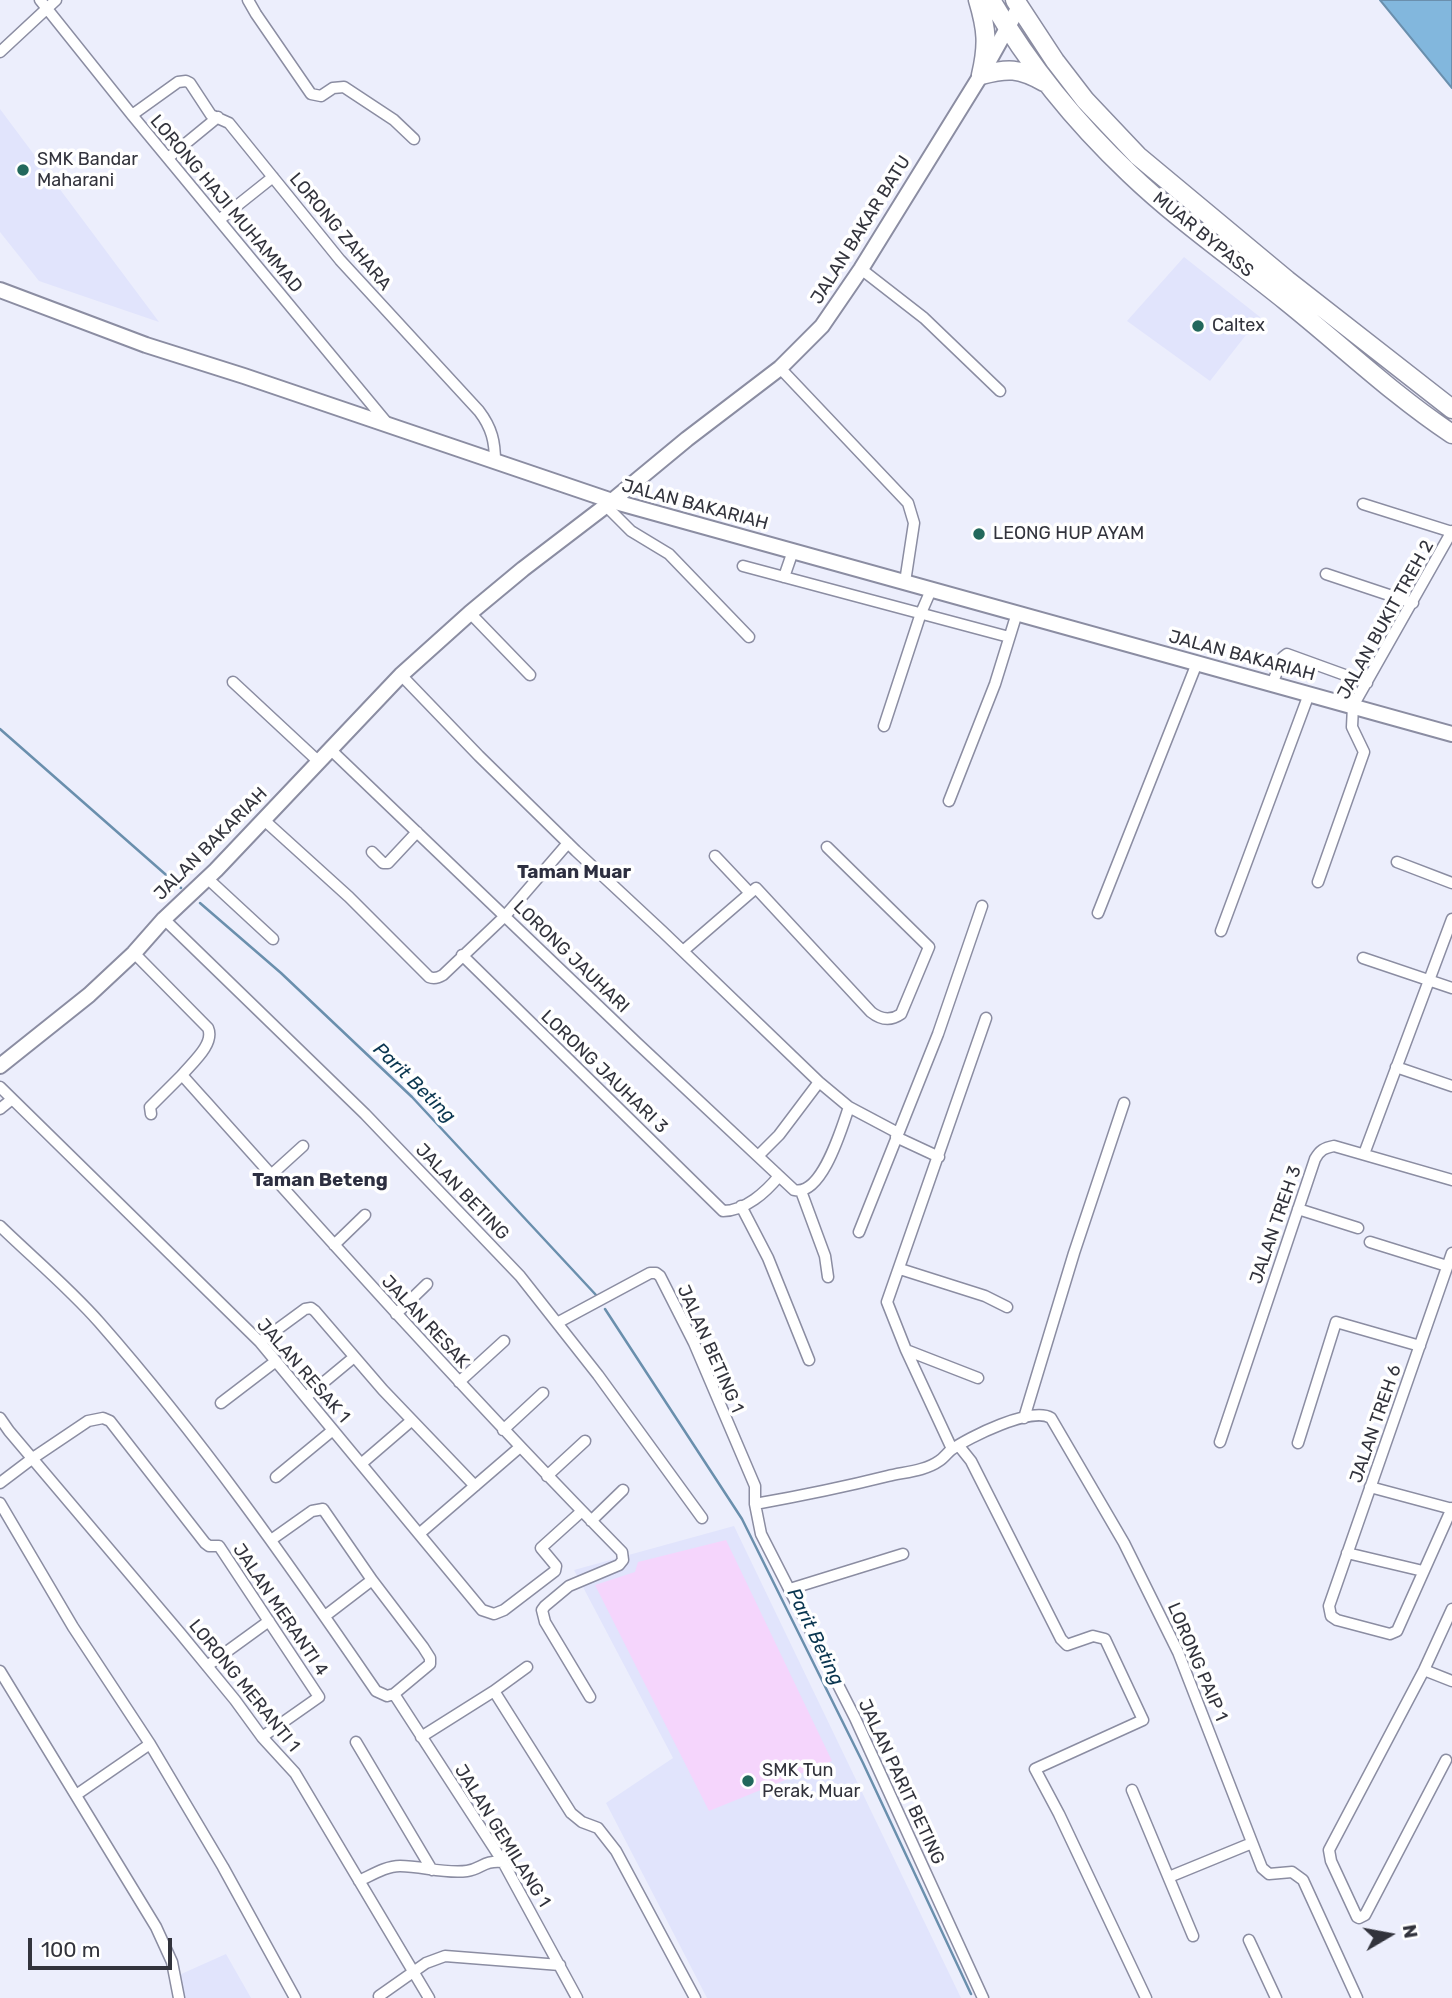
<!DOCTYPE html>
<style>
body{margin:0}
#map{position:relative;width:1452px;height:1998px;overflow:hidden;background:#eceefc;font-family:Rubik,sans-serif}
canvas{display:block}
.north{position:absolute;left:1354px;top:1900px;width:70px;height:70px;-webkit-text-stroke:5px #fff;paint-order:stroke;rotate:80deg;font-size:19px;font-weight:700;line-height:28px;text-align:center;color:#32333c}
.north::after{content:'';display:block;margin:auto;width:24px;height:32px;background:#32333c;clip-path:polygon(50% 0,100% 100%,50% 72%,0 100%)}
.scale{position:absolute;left:28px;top:1938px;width:144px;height:32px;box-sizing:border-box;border:4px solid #32333c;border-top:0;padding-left:9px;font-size:21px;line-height:24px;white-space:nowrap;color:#32333c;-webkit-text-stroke:5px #fff;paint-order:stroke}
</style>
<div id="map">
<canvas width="1452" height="1998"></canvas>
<div class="north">N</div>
<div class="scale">100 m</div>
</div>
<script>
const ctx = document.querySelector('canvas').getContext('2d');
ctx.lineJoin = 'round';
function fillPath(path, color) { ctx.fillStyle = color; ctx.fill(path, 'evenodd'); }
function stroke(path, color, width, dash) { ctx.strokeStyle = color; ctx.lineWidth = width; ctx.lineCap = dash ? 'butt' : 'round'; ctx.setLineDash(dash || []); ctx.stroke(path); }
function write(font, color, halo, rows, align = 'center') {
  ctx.font = font + ' Rubik,sans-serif'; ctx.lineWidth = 7; ctx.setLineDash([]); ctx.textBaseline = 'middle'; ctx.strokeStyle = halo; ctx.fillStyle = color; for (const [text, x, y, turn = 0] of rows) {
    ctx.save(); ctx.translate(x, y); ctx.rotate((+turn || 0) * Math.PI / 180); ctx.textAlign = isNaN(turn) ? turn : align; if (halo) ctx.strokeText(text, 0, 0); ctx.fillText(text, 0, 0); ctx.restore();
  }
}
const built = new Path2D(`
 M 0,109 L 159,322 L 39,281 L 0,232 Z
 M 1184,257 L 1260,317 L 1210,381 L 1127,321 Z
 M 734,1526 L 961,1998 L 707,1998 L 606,1803 L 673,1758 L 574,1570 Z
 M 226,1954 L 251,1998 L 183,1998 L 179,1975 Z`);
const green = new Path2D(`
 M 726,1540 L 832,1761 L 709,1811 L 595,1585 L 635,1572 L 638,1562 Z`);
const water = new Path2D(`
 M 1380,0 L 1452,0 L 1452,88 Z`);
const stream = new Path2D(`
 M 0,729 L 181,888
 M 200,903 L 281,973 L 412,1097 L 596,1295
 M 605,1309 L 742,1519 L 863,1763 L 971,1994`);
const street = new Path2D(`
 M 40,0 L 132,115 L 387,423
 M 248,0 L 256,14 L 311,94 L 321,96 L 333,88 L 344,87 L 394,120 L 414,139
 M 0,52 L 56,0
 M 132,115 L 178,82 L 186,81 L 190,83 L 211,115 L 229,123 L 340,260 L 479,411 C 492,428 495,442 495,462
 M 168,158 L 218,117
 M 219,220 L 273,177
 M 861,269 L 924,318 L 1000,391
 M 780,368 L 908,503 L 914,523 L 905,582
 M 1363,504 L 1452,532
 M 605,505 L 631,531 L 669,554 L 749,637
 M 743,566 L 1009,637
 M 1326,574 L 1413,603
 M 784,577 L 793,551
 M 470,613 L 530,675
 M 401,675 L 479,756 L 576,851 L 663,932 L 819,1082 L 849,1107 L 898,1133
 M 233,682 L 319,762
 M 1272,684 L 1283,657 L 1287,654 L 1367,683
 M 884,726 L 921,613 L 931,590
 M 331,750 L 637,1043 L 794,1190 C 822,1197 842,1127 849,1107
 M 949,801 L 995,684 L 1017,613
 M 264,820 L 349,897 L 429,977 C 434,979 438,978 443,975 L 505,916 L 568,843
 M 372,852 L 383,863 L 388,863 L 417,832
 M 715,856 L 749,892
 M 1397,862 L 1452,883
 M 207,878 L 273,939
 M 1318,882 L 1364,752 L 1352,727 L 1353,706 L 1452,531
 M 1098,913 L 1197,663
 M 164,919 L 365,1114 L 520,1276 L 598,1375 L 702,1518
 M 1221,931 L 1309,694
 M 683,951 L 756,888 L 871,1012 C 881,1020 891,1021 901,1014 L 929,947 L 827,847
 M 134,953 L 208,1028 C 215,1044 192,1063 182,1075 C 326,1236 470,1398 622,1552 L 623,1560 L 619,1565 L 569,1586 L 545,1606 L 542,1610 L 545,1622 L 590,1697
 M 462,955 L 723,1211 C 745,1211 766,1192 779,1176
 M 1363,958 L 1452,988
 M 1396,1067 L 1452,1086
 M 0,1087 L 260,1342 L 482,1610 L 494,1614 L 504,1610 L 555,1571 L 556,1566 L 541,1548 L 582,1511
 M 0,1109 L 11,1100
 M 151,1114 L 150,1107 L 182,1075
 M 896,1137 L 939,1157
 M 1364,1154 L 1452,919
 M 758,1156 L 779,1135 L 819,1082
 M 271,1175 L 303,1146
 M 801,1191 L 825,1256 L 828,1277
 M 741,1206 L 768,1258 L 809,1360
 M 1298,1209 L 1358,1228
 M 0,1226 C 33,1258 69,1288 99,1322 C 201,1438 289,1564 376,1691 L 387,1696 L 394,1694 L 430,1664 L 430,1658 L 423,1647 L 372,1580 L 323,1509 L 312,1511 L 271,1540
 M 859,1232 L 938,1034 L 982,906
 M 1370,1242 L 1447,1266
 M 334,1245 L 365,1215
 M 1452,1253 L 1329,1606 L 1331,1616 L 1337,1620 L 1390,1634 L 1397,1631 L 1452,1508
 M 900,1269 L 985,1296 L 1007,1307
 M 396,1314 L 427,1284
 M 557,1323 L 650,1273 L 656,1273 L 660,1276 L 694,1343 L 755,1486 L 755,1504 L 761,1534 L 855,1718 L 983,1998
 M 260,1342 L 305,1309 L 311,1308 L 315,1311 L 383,1390 L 475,1486
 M 906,1350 L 978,1378
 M 459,1382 L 504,1341
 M 306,1397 L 353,1358
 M 221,1403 L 276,1361
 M 0,1418 L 9,1431 L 180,1633 L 235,1700 L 262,1737 L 295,1773 L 429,1998
 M 1024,1418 L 1074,1253 L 1124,1103
 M 503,1430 L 543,1393
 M 1220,1442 L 1315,1159 C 1320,1150 1324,1148 1334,1146 L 1452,1180
 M 1298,1443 L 1336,1322 L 1420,1346
 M 959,1446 L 971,1461 L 1061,1639 L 1067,1645 L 1093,1636 L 1105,1639 L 1143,1720 L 1035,1769 L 1059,1814 L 1146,1998
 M 952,1449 L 906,1350 L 887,1302 L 986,1018
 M 361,1464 L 411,1421
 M 547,1476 L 585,1441
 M 276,1477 L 333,1430
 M 0,1483 L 33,1458 L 88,1421 L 103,1418 L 110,1421 L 205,1543 L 209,1546 L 219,1546 L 319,1697 L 262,1737
 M 1370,1487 L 1452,1509
 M 0,1503 L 73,1627 L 150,1744 L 223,1867 L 295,1998
 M 755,1504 C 800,1496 844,1487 888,1476 C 904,1472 925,1471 939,1461 C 944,1458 947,1453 951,1450 C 969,1437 1032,1406 1051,1418 L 1124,1543 L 1178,1652 L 1262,1868 L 1269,1874 L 1292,1872 L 1303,1880 L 1357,1998
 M 591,1521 L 623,1490
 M 419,1534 L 520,1447
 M 1347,1553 L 1423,1571
 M 790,1589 L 903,1554
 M 325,1616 L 372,1580
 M 207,1666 L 269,1621
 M 527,1667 L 494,1691 L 571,1813 L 582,1822 L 598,1828 L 616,1851 L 695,1998
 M 1424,1670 L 1452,1681
 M 0,1671 L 156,1927 L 172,1962 L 179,1998
 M 394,1694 L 503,1862 L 577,1998
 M 421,1737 L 494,1691
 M 356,1742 L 432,1870
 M 1446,1760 L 1365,1915 L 1359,1918 L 1357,1917 L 1331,1861 L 1329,1850 L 1424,1670 L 1452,1609
 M 1132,1790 L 1193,1936
 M 76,1795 L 150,1744
 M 1169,1877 L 1252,1843
 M 359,1881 C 372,1875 386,1866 400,1866 C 422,1866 444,1874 467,1871 C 482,1869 483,1860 503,1862
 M 1249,1940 L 1276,1998
 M 379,1996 L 426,1963 L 445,1956 L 560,1965`);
const secondary = new Path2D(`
 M 0,290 L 146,345 L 244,376 L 612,501 L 1452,734
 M 0,1066 L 89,995 L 134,953 L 164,919 L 216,870 L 401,675 L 470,613 L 523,569 L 612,501 L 687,439 L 780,368 L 822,326 L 861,269 L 981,75 L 1019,7`);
const highway = new Path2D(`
 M 978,0 C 987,30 988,45 981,75 C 1008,68 1019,68 1044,82
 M 991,0 C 1028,64 1076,123 1130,174 C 1178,220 1234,259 1286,301 C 1341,345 1393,395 1452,434
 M 1015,0 L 1055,61 L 1085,100 L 1138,156 L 1287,280 L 1452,409`);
const markers = [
 [23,170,7,"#22685c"],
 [1198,326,7,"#22685c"],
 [979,534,7,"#22685c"],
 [748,1781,7,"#22685c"]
];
const poiNames = [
 ["SMK Bandar",37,160],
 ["Maharani",37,181],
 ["Caltex",1212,326],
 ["LEONG HUP AYAM",993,534],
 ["SMK Tun",762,1771],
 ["Perak, Muar",762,1792]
];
const streetNames = [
 ["LORONG HAJI MUHAMMAD",226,204,50],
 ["JALAN BAKAR BATU",861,230,-58],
 ["LORONG ZAHARA",340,232,50],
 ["MUAR BYPASS",1203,235,39],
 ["JALAN BAKARIAH",695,505,15],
 ["JALAN BUKIT TREH 2",1386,620,-61],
 ["JALAN BAKARIAH",1242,656,15],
 ["JALAN BAKARIAH",211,844,-45],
 ["LORONG JAUHARI",571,957,44],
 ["LORONG JAUHARI 3",604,1072,44],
 ["JALAN BETING",462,1192,46],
 ["JALAN TREH 3",1276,1225,-71],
 ["JALAN RESAK",425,1322,47],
 ["JALAN BETING 1",710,1349,66],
 ["JALAN RESAK 1",303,1371,49],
 ["JALAN TREH 6",1376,1424,-71],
 ["JALAN MERANTI 4",280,1610,56],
 ["LORONG PAIP 1",1197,1662,67],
 ["LORONG MERANTI 1",244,1686,51],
 ["JALAN PARIT BETING",901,1782,65],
 ["JALAN GEMILANG 1",502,1836,58]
];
const neighbourhoodNames = [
 ["Taman Muar",574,873],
 ["Taman Beteng",320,1181]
];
const waterNames = [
 ["Parit Beting",414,1083,44],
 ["Parit Beting",815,1637,64]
];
fillPath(built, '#e1e4fc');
fillPath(green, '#f5d5fc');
fillPath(water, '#82b7dd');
stroke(water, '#6a8fad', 2);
stroke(stream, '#6a8fad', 2.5);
stroke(street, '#8b8da2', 13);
stroke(secondary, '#8b8da2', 18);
stroke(highway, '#8b8da2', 21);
stroke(street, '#fff', 10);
stroke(secondary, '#fff', 14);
stroke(highway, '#fff', 18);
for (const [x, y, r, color] of markers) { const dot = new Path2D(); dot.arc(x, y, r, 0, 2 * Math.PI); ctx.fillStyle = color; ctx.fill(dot); stroke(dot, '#fff', 2.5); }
write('18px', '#32333c', '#fff', poiNames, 'left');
write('18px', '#32333c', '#fff', streetNames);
write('bold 19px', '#2d2f40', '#fff', neighbourhoodNames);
write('italic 19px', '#0a3650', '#fff', waterNames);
</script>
